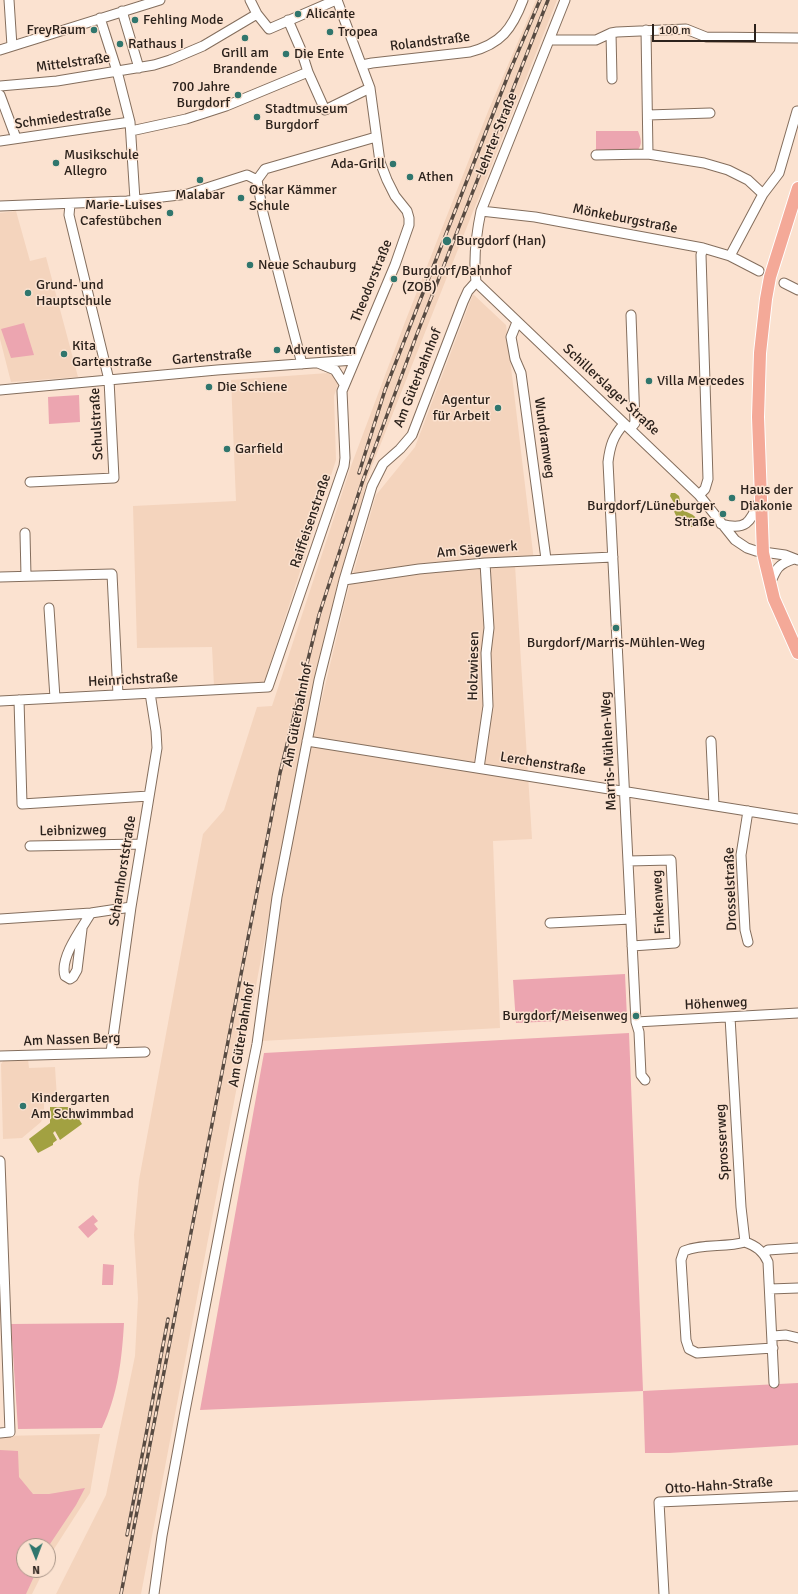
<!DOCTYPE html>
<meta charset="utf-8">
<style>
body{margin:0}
#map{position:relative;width:798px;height:1594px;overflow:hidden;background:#fbe2d0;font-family:Signika,sans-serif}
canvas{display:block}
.north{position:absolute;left:16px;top:1538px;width:40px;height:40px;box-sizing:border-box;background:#fbe2d0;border:1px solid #a89588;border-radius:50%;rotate:179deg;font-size:11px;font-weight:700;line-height:16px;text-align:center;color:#2c221c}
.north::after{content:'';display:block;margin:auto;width:14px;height:18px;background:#30766d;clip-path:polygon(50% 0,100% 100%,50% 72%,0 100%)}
.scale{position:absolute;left:652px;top:24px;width:104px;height:18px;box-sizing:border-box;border:2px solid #2c221c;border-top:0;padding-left:5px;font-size:12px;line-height:14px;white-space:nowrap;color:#2c221c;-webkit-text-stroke:3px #fbe2d0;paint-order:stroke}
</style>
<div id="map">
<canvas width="798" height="1594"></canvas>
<div class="north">N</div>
<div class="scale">100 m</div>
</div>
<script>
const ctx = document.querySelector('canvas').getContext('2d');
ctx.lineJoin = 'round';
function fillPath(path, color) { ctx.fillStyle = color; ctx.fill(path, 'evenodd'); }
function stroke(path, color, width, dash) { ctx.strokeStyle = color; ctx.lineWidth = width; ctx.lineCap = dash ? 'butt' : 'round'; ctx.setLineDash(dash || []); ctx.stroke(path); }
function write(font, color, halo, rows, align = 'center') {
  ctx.font = font + ' Signika,sans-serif'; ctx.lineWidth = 3; ctx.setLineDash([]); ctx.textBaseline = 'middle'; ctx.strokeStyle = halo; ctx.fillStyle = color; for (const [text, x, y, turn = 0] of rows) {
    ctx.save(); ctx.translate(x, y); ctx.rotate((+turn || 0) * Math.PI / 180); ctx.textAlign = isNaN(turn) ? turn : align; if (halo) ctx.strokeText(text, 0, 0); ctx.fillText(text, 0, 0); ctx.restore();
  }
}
const built = new Path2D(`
 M 536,0 L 557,0 L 368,476 L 306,721 L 141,1594 L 56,1594 L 106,1495 L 135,1356 L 138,1298 L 134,1235 L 139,1180 L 203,834 L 224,810 L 257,707 L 272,706 L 351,466 L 405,322 L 489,109 Z
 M 16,211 L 30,261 L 46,257 L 78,377 L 11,382 L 0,339 L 0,213 Z
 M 473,294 L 506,325 L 534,561 L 515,565 L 532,839 L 493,841 L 500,1028 L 261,1041 L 274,946 L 307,761 L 346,598 L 376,495 L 415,447 Z
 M 342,372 L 334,396 L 336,460 L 264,683 L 214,686 L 212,647 L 137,648 L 133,506 L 236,501 L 231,380 Z
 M 28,1059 L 29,1068 L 55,1067 L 57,1098 L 44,1099 L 44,1114 L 41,1122 L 22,1138 L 3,1139 L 1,1064 L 4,1060 Z
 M 100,1434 L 90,1493 L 54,1549 L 48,1562 L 48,1546 L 24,1546 L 24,1570 L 44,1570 L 32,1594 L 0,1594 L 0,1436 Z`);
const green = new Path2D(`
 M 596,131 L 638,131 C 641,139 643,144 637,151 L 596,152 Z
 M 24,323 L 34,355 L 11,358 L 1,329 Z
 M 79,395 L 80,422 L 49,424 L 48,397 Z
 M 625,974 L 627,1018 L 516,1023 L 513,980 Z
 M 629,1033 L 643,1391 L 798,1383 L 798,1445 L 669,1453 L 645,1453 L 643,1391 L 200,1410 L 264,1053 Z
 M 93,1215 L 98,1221 L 94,1224 L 98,1229 L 88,1238 L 78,1227 Z
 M 103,1264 L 114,1265 L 113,1285 L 102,1285 Z
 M 124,1323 C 122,1358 118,1395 102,1428 L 18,1429 L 11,1324 Z
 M 0,1450 L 18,1451 L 19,1477 L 33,1494 L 49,1494 L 85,1488 L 76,1505 L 48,1547 L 48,1546 L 24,1546 L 24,1570 L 37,1570 L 26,1594 L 0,1594 Z`);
const water = new Path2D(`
 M 671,493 L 675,493 L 679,496 L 682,509 C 689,515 702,514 693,527 L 688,527 L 686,523 C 677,520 672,512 674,503 L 670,496 Z
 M 50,1107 L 71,1107 L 82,1124 L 60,1140 L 55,1131 L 53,1133 L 57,1140 L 53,1143 L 53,1145 L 38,1153 L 29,1139 L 50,1123 Z`);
const minor = new Path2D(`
 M 9,0 L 12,46
 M 250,0 L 257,14 L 269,29 L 336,0
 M 122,11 L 139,68
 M 100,18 L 117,71 L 130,122 L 135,200
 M 288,20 L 301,50 L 308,72 L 325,110 L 370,88
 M 646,30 L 648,154
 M 611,33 L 612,79
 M 550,40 L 596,40 L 611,33 L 617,32 L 686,29 L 706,37 L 798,38
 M 0,50 L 160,0
 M 362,65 L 372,63 L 470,52 C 501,44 512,29 523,0
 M 0,86 L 57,81 L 154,65 L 170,60 L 203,46 L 257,14
 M 0,95 L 16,138
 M 648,115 L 710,113
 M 131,131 L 186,119 L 226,106 L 308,72
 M 0,141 L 130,122
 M 596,155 L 648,154 L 704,163 L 728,170 L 748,180 L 763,194
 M 257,180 L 263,213 L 302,364
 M 257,180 L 265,169 L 376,137
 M 0,206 L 127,201 L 188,194 L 247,175 L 257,180
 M 481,211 L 535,217 L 703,248 L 730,256 L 759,271
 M 730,256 L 763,194 L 779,173 L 797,111
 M 476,282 L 699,495 L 735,540 L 747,548 L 756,551 L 785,555 L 798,560
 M 476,282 C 473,257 476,235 481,211 L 565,0
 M 784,283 L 798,290
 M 517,322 L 511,337 L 515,359 L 521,373 L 546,559
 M 318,363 L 335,370 L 344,384
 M 0,390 L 217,370 L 354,360
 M 624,424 C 613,436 610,446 608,462 L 636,1022 L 639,1032 L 641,1075 L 645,1080
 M 630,429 L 635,423 L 631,315
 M 30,482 L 114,478 L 109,380 L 69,215 L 70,204
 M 699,495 L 705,489 L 708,479 L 701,255 L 703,248
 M 721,524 C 747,531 750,522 760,500
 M 25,533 L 26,576
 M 0,577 L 112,574 L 118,695
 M 344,580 L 419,569 L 485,563 L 613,557
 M 770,584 C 776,569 778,564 794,559
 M 49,608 L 55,698
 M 19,700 L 22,804 L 149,796
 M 0,701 L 268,687 L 344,466 L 345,458 L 342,391 L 395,265 L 409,225 L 409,218 L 407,211 L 395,196 L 387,180 L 380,162 L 370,88 L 337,0
 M 307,741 L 798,819
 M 711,741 L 714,805
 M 479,768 L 488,706 L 486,653 L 489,628 L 485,563
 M 748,811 L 741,855 L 745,930 L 748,942
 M 30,846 L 141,844
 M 628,861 L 671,860 L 675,943 L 632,946
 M 0,919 L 91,913 L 131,907
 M 550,923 L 631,919
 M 82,929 L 77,970 L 73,977 L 70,979 L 65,976 C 59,958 82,928 91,913
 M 730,1017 L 741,1207 L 745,1242 C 756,1246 763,1251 768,1262 L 774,1383
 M 636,1022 L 798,1013
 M 111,1052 L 131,907 L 157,748 L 156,731 L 150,693
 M 0,1056 L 145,1052
 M 0,1161 L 10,1432 L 0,1433
 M 745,1242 C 725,1248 703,1243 684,1251 L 681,1260 L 686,1340 L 689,1349 L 697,1353 L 773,1348
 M 764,1254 L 768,1250 L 798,1248
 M 770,1289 L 798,1288
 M 773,1336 L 786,1335 L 798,1338
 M 154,1594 L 162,1536 L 185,1411 L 229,1182 L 257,1044 L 277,897 L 319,680 L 344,580 L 372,486 L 383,464 L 400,449 L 412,435 L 463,302 L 468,291 L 476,282
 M 664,1594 L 659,1502 L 798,1496`);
const major = new Path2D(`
 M 798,188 L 770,277 L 766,299 L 760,353 L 758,417 L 763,553 L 774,599 L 798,653`);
const rail = new Path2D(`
 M 359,473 L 385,390 L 509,73 L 540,0
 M 127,1535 L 168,1319
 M 121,1594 L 280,773 L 319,615 L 363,480 L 417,334 L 548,0`);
const markers = [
 [298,14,4,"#30766d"],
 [135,20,4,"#30766d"],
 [94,30,4,"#30766d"],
 [330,32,4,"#30766d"],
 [245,38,4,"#30766d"],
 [120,44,4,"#30766d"],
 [286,54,4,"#30766d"],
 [238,95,4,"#30766d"],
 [257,117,4,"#30766d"],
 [56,163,4,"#30766d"],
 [393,164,4,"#30766d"],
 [410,177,4,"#30766d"],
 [200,180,4,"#30766d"],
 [241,198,4,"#30766d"],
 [170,213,4,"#30766d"],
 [447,241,5,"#30766d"],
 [250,265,4,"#30766d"],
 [394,279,4,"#30766d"],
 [28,293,4,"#30766d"],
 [277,350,4,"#30766d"],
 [64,354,4,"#30766d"],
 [649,381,4,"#30766d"],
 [209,387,4,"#30766d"],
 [498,408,4,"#30766d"],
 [227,449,4,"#30766d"],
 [732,498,4,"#30766d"],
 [723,514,4,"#30766d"],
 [616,628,4,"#30766d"],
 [636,1016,4,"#30766d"],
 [23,1106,4,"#30766d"]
];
const poiNames = [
 ["Alicante",306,14],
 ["Fehling Mode",143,20],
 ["FreyRaum",86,30,"right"],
 ["Tropea",338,32],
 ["Rathaus I",128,44],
 ["Grill am",245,53,"center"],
 ["Brandende",245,69,"center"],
 ["Die Ente",294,54],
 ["700 Jahre",230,87,"right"],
 ["Burgdorf",230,103,"right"],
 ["Stadtmuseum",265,109],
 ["Burgdorf",265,125],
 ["Musikschule",64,155],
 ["Allegro",64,171],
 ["Ada-Grill",385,164,"right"],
 ["Athen",418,177],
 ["Oskar Kämmer",249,190],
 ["Schule",249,206],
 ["Malabar",200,195,"center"],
 ["Marie-Luises",162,205,"right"],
 ["Cafestübchen",162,221,"right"],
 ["Burgdorf (Han)",456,241],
 ["Neue Schauburg",258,265],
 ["Burgdorf/Bahnhof",402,271],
 ["(ZOB)",402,287],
 ["Grund- und",36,285],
 ["Hauptschule",36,301],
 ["Kita",72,346],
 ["Gartenstraße",72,362],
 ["Adventisten",285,350],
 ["Villa Mercedes",657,381],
 ["Die Schiene",217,387],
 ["Agentur",490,400,"right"],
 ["für Arbeit",490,416,"right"],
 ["Garfield",235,449],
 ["Haus der",740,490],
 ["Diakonie",740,506],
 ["Burgdorf/Lüneburger",715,506,"right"],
 ["Straße",715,522,"right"],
 ["Burgdorf/Marris-Mühlen-Weg",616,643,"center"],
 ["Burgdorf/Meisenweg",628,1016,"right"],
 ["Kindergarten",31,1098],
 ["Am Schwimmbad",31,1114]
];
const streetNames = [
 ["Rolandstraße",430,42,-7],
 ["Mittelstraße",73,63,-8],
 ["Schmiedestraße",63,118,-8],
 ["Lehrter Straße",497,134,-68],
 ["Mönkeburgstraße",625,219,11],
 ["Theodorstraße",372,281,-68],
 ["Gartenstraße",212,357,-5],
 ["Am Güterbahnhof",418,378,-68],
 ["Schillerslager Straße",611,390,43],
 ["Schulstraße",97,424,-93],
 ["Wundramweg",544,438,82],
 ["Raiffeisenstraße",311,521,-71],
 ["Am Sägewerk",477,550,-5],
 ["Holzwiesen",474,666,-89],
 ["Heinrichstraße",133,680,-3],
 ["Am Güterbahnhof",298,715,-79],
 ["Marris-Mühlen-Weg",609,751,-93],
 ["Lerchenstraße",543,764,9],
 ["Leibnizweg",73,831,-1],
 ["Scharnhorststraße",123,871,-81],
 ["Drosselstraße",731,889,-92],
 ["Finkenweg",659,902,-93],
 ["Höhenweg",716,1004,-3],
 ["Am Güterbahnhof",242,1035,-81],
 ["Am Nassen Berg",72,1040,-2],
 ["Sprosserweg",723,1142,-93],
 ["Otto-Hahn-Straße",719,1486,-4]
];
fillPath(built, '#f4d4bd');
fillPath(green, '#eca5b0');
fillPath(water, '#a2a141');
stroke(minor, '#846e5d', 11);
stroke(major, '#fff', 14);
stroke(minor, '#fff', 9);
stroke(major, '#f4a998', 12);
stroke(rail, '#584b42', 3.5);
stroke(rail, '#fbe2d0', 2, [6]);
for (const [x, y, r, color] of markers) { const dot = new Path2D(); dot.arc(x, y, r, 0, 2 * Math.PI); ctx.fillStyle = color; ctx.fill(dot); stroke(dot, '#fbe2d0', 1.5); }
write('14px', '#2c221c', '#fbe2d0', poiNames, 'left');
write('14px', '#2c221c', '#fbe2d0', streetNames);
</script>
